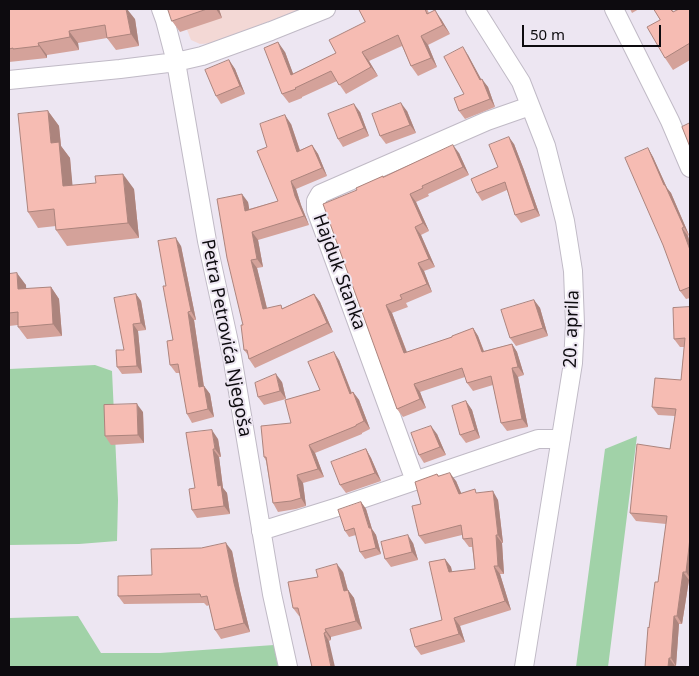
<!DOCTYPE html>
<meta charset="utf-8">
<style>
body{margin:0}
#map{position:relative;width:699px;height:676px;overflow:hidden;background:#ede6f2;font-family:"Noto Sans",sans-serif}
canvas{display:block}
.frame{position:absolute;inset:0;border:10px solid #0d0b0f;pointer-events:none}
.scale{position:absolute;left:522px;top:25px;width:139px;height:22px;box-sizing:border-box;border:2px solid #0d0b0f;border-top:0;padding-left:6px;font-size:15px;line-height:18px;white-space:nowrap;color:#0d0b0f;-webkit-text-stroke:4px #ede6f2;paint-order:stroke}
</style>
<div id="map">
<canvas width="699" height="676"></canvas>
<div class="frame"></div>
<div class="scale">50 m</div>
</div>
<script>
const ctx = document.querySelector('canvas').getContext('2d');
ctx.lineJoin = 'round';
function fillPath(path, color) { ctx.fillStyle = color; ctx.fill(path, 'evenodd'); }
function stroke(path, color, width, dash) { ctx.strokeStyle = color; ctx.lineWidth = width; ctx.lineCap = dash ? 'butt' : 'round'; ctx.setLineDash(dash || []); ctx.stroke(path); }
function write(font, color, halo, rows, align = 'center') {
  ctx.font = font + ' "Noto Sans",sans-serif'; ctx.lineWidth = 4; ctx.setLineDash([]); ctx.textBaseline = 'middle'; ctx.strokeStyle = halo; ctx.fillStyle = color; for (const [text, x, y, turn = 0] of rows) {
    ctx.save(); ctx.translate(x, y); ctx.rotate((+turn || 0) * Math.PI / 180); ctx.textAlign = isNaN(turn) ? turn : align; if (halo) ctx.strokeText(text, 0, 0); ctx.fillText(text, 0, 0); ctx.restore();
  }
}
const commercial = new Path2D(`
 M 179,9 L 301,9 L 216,43 L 200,44 L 191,40 Z`);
const green = new Path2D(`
 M 95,365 L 112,371 L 118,500 L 117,541 L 79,544 L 9,545 L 9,369 Z
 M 637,436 L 608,667 L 576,667 L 605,449 Z
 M 78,616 L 101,653 L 160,653 L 274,645 L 278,667 L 9,667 L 9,618 Z`);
const minor = new Path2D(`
 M 161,9 L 165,20 L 176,62 L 207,241 L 232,356 L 272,594 L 288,667
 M 475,9 L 521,82 L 546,146 L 565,221 L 573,271 L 575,324 L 573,363 L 524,667
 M 614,9 L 670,121 L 690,168
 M 9,80 L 120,69 L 176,62 L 202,56 L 271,31 L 326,9
 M 415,481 L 316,210 L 316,201 L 320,194 L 487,121 L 530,106
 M 261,531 L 341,506 L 538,439 L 561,439`);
const wall = new Path2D(`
 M 9,9 L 135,19 L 139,46 L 116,50 L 107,38 L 78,43 L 79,50 L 47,55 L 47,58 L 9,62 Z
 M 168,9 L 219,9 L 222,18 L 180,32 L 172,21 Z
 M 359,9 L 427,9 L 429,13 L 441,19 L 450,34 L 428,45 L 437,67 L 418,76 L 411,66 L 402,46 L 369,61 L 378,76 L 346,94 L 337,81 L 302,97 L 302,98 L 289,103 L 282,94 L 285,52 L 293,74 L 336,53 L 365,22 Z
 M 630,9 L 639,9 L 632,13 Z
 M 654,9 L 672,9 L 674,12 L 690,9 L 690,60 L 673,70 L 665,58 L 660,20 Z
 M 468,55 L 481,80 L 488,87 L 495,107 L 465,119 L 459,111 L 464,94 Z
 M 229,60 L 235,69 L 245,94 L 221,104 L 216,96 Z
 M 48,111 L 59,126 L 61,146 L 70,158 L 72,185 L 134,189 L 139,238 L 67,246 L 56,230 L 56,226 L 38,228 L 28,212 Z
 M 407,111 L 416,133 L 386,144 L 380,136 Z
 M 360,112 L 369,136 L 343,147 L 338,139 Z
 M 291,124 L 300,150 L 312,145 L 318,154 L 327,176 L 296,189 L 301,205 L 309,225 L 258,240 L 263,267 L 257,268 L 267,308 L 283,308 L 314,294 L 320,302 L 333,332 L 255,368 L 249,359 L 248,355 L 244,350 L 243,325 L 248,202 L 249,209 L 278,201 L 267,147 Z
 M 514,144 L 524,170 L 540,216 L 521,223 L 515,215 L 507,190 L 482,201 L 477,193 L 498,167 Z
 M 648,148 L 653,157 L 667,188 L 671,193 L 689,235 L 688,236 L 690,243 L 690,298 L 686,299 L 680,291 Z
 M 459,153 L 469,175 L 428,194 L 429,196 L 416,202 L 429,231 L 421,235 L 435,267 L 424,271 L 432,292 L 406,303 L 408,307 L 392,313 L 407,352 L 452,337 L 473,328 L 478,336 L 484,351 L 512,344 L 517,352 L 524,375 L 518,377 L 528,427 L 507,431 L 501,423 L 493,385 L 473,391 L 467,383 L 465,377 L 420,392 L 426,408 L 403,417 L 397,409 L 357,190 L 383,177 Z
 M 181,246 L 196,320 L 194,320 L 204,386 L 210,394 L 214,417 L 192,423 L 187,414 L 180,373 L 176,373 L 170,365 L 173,340 L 166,286 Z
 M 9,274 L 26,285 L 26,289 L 51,287 L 59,299 L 62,336 L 27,339 L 18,327 L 18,325 L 9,326 Z
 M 136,294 L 141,301 L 146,330 L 138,331 L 142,373 L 122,374 L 117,367 L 124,350 Z
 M 534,300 L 540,308 L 548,336 L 516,346 L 510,338 Z
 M 690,307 L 690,580 L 689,580 L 682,624 L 679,624 L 676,666 L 675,666 L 675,667 L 645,667 L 649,628 L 658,582 L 666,524 L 636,521 L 630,513 L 670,449 L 675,416 L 658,415 L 652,407 L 681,380 L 684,347 L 680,347 L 674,339 Z
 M 339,360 L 352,393 L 353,392 L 359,400 L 370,429 L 362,433 L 362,434 L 315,453 L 324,477 L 303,483 L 306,506 L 296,509 L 278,512 L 273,503 L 266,461 L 264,457 L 291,423 L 320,390 Z
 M 282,382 L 286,399 L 264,405 L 258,397 Z
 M 466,401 L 472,410 L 480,438 L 466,443 L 460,435 Z
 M 143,412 L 144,443 L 111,445 L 105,436 Z
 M 437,434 L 446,455 L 424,463 L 419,455 Z
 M 218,439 L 221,457 L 219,457 L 223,488 L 227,493 L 230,514 L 197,518 L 192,510 L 195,488 Z
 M 366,449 L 371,458 L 381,481 L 346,493 L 340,485 Z
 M 437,474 L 439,476 L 456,481 L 461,493 L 478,493 L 498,500 L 503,543 L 502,543 L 504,574 L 500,574 L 511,610 L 460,626 L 465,642 L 421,655 L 415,647 L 442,620 L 445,559 L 451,567 L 452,572 L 475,569 L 472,547 L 469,547 L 463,539 L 462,535 L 425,544 L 419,536 Z
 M 361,502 L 366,509 L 372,529 L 376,535 L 381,554 L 365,559 L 360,552 L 356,535 L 349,537 L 345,531 Z
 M 413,543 L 418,560 L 391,567 L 385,559 Z
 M 232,551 L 240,591 L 250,632 L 221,639 L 215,630 L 209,605 L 207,606 L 204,603 L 124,604 L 118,596 L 152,575 Z
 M 343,572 L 348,590 L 354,598 L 362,629 L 331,637 L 331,640 L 329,641 L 300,616 L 299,616 L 293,608 Z`);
const shadedWall = new Path2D(`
 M 126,9 L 127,9 L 135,19 L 139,46 L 131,34 Z
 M 216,9 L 219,9 L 222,18 Z
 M 435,10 L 441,19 L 450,34 L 443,25 Z
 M 69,31 L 78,43 L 79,50 L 70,37 Z
 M 421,36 L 428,45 L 437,67 L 431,58 Z
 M 278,42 L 285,52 L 297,84 L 291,75 Z
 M 38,43 L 47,55 L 47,58 L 39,46 Z
 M 463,47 L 468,55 L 486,88 L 480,80 Z
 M 362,52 L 369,61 L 378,76 L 371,67 Z
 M 229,60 L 235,69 L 245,94 L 240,86 Z
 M 482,79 L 488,87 L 495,107 L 490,99 Z
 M 401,103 L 407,111 L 416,133 L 410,125 Z
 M 354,104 L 360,112 L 369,136 L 364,128 Z
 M 48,111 L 59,126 L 61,146 L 70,158 L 74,201 L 63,186 L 51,143 Z
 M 285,115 L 291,124 L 303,160 L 297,152 Z
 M 509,137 L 514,144 L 524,170 L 540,216 L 535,209 Z
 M 312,145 L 318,154 L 327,176 L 322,168 Z
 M 453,145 L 459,153 L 469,175 L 463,167 Z
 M 648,148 L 653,157 L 667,188 L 671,193 L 689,235 L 684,227 L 664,185 Z
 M 123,174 L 134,189 L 139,238 L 128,223 Z
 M 291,181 L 296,189 L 301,205 L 309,225 L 304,216 L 295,196 Z
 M 242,194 L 248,202 L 251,219 L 245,211 Z
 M 410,194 L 416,202 L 429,231 L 423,223 Z
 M 415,227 L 421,235 L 435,267 L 429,259 Z
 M 682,228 L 688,236 L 690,243 L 690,250 Z
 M 252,232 L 258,240 L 263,267 L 257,259 Z
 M 176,238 L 181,246 L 196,320 L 191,311 Z
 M 251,260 L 257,268 L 269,317 L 263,309 Z
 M 418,263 L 424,271 L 432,292 L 427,284 Z
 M 17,273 L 26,285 L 27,301 L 18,289 Z
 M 51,287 L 59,299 L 62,336 L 53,324 Z
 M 136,294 L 141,301 L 146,330 L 141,323 Z
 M 314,294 L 320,302 L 333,332 L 327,323 Z
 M 534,300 L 540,308 L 548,336 L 543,328 Z
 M 386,305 L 392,313 L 410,361 L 404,353 Z
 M 188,312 L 194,320 L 205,395 L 199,387 Z
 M 133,324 L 138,331 L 142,373 L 137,366 Z
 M 473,328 L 478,336 L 487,360 L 482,352 Z
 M 512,344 L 517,352 L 524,375 L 518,367 Z
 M 334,352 L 339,360 L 355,402 L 350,394 Z
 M 512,368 L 518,377 L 528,427 L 522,419 Z
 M 276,374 L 282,382 L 286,399 L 280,391 Z
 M 414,384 L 420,392 L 426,408 L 420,399 Z
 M 204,386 L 210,394 L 214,417 L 208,409 Z
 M 353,392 L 359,400 L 370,429 L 364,421 Z
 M 466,401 L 472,410 L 480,438 L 475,430 Z
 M 137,404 L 143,412 L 144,443 L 138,435 Z
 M 431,426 L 437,434 L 446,455 L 440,447 Z
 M 212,430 L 218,439 L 221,457 L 215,449 Z
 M 309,445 L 315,453 L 324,477 L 318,469 Z
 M 213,449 L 219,457 L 223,488 L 227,493 L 230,514 L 224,506 L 218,486 Z
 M 366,449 L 371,458 L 381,481 L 375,473 Z
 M 450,473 L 456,481 L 465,502 L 459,494 Z
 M 297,475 L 303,483 L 306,506 L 301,498 Z
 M 493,491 L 498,500 L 503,543 L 498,535 Z
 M 361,502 L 366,509 L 372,529 L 376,535 L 381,554 L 376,548 Z
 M 408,535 L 413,543 L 418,560 L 412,552 Z
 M 496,535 L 502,543 L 504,574 L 498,566 Z
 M 690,537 L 690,578 L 686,572 Z
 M 226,543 L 232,551 L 240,591 L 250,632 L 244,623 L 234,583 Z
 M 445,559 L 451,567 L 454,580 L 449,572 Z
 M 337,564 L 343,572 L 350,599 L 344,591 Z
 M 494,566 L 500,574 L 511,610 L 505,601 Z
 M 683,572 L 689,580 L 682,624 L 677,616 Z
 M 348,590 L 354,598 L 362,629 L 356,621 Z
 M 674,616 L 679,624 L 676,666 L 671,658 Z
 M 454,618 L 460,626 L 465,642 L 459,634 Z
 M 325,629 L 331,637 L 331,640 L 326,632 Z
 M 324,633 L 329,641 L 335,667 L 331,667 Z
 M 669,658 L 675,666 L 675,667 L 668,667 Z`);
const building = new Path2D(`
 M 9,9 L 126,9 L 131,34 L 107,38 L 105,25 L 69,31 L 70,37 L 38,43 L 39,46 L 13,49 L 13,48 L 9,49 Z
 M 168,9 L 207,9 L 172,21 Z
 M 359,9 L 425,9 L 427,14 L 435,10 L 443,25 L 421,36 L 431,58 L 411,66 L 398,35 L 362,52 L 371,67 L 339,85 L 331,71 L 295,88 L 296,89 L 282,94 L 264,48 L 278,42 L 291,75 L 336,53 L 329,40 L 365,22 Z
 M 654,9 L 670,9 L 673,12 L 679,9 L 690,9 L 690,43 L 665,58 L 647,27 L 660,20 Z
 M 463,47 L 480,80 L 482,79 L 490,99 L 459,111 L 454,98 L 464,94 L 444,57 Z
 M 229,60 L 240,86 L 216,96 L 205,70 Z
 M 401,103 L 410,125 L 380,136 L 372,114 Z
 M 354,104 L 364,128 L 338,139 L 328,114 Z
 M 48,111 L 51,143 L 59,142 L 63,186 L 96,183 L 95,176 L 123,174 L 128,223 L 56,230 L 54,209 L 28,212 L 18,114 Z
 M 285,115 L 297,152 L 312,145 L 322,168 L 291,181 L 295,196 L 304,216 L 252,232 L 257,259 L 251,260 L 263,309 L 281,305 L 282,309 L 314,294 L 327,323 L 249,359 L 247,350 L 244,350 L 241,325 L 243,325 L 227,258 L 217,199 L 242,194 L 245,211 L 278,201 L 257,151 L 267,147 L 260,124 Z
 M 690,123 L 690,147 L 682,127 Z
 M 509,137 L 519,163 L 535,209 L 515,215 L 505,182 L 477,193 L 471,179 L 498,167 L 489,145 Z
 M 453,145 L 463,167 L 422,186 L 423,188 L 410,194 L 423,223 L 415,227 L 429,259 L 418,263 L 427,284 L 400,295 L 402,299 L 386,305 L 404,353 L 452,337 L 452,336 L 473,328 L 482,352 L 512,344 L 518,367 L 512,368 L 522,419 L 501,423 L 491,376 L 467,383 L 462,368 L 414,384 L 420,399 L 397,409 L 323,204 L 357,190 L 356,188 L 383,176 L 383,177 Z
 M 648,148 L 664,185 L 665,185 L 684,227 L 682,228 L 690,250 L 690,287 L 680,291 L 663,245 L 625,158 Z
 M 176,238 L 191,311 L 188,312 L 199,387 L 204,386 L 208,409 L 187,414 L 178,364 L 170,365 L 167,341 L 173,340 L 163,286 L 166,286 L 158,241 Z
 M 17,273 L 18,289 L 51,287 L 53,324 L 18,327 L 18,312 L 9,313 L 9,274 Z
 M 136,294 L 141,323 L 133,324 L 137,366 L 117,367 L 116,350 L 124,350 L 114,298 Z
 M 534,300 L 543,328 L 510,338 L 501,310 Z
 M 690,307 L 690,537 L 689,547 L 686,572 L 683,572 L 677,616 L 674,616 L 671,658 L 669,658 L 668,667 L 645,667 L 648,627 L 649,628 L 655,582 L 658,582 L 667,516 L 630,513 L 637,444 L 670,449 L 676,409 L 652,407 L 655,378 L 681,380 L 685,338 L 674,339 L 673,308 Z
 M 334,352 L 350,394 L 353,392 L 364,421 L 356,425 L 356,426 L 309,445 L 318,469 L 297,475 L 301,498 L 291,501 L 273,503 L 266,457 L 264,457 L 261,426 L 291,423 L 285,400 L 320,390 L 308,362 Z
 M 276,374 L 280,391 L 258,397 L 255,383 Z
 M 466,401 L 475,430 L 460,435 L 452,406 Z
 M 137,404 L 138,435 L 105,436 L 104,405 Z
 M 431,426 L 440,447 L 419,455 L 411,433 Z
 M 212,430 L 215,449 L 213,449 L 218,486 L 221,485 L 224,506 L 192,510 L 189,489 L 195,488 L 186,433 Z
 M 366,449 L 375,473 L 340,485 L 331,462 Z
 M 450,473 L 459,494 L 475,489 L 476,493 L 493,491 L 498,535 L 496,535 L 498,566 L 494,566 L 505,601 L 454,618 L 459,634 L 415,647 L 410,629 L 442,620 L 429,562 L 445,559 L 449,572 L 475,569 L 472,538 L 463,539 L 461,525 L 419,536 L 412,506 L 421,504 L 415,482 L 437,474 L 438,476 Z
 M 361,502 L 369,528 L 371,528 L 376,548 L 360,552 L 354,528 L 345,531 L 338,510 Z
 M 408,535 L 412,552 L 385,559 L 381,542 Z
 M 226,543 L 234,583 L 244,623 L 215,630 L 207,596 L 201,597 L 200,594 L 118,596 L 118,576 L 152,575 L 151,549 L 201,548 Z
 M 337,564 L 344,591 L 348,590 L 356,621 L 325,629 L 326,632 L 324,633 L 331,667 L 312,667 L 298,608 L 293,608 L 288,582 L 318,577 L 316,570 Z`);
const streetNames = [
 ["Hajduk Stanka",339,272,70],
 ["20. aprila",572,329,-88],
 ["Petra Petrovića Njegoša",226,338,79]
];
fillPath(commercial, '#f3d8d5');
fillPath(green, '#a1d2a8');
stroke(minor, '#c0bac6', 20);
stroke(minor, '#fff', 18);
fillPath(wall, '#d4a29a');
fillPath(shadedWall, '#ac847d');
fillPath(building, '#f6bcb3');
stroke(building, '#ac847d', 1);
write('18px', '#0d0b0f', '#ede6f2', streetNames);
</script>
